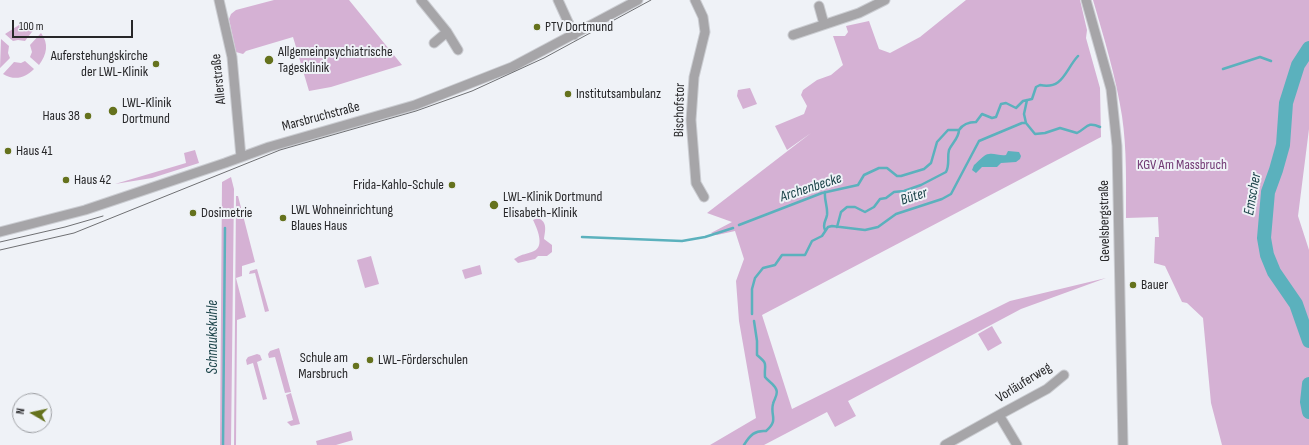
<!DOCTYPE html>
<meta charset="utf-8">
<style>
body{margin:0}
#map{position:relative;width:1309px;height:445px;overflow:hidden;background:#eff2f7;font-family:"Sofia Sans Condensed",sans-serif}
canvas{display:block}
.north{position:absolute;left:12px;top:393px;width:40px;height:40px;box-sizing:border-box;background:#eff2f7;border:1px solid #9fa1a5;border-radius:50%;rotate:279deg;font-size:11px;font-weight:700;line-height:16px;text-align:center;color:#272729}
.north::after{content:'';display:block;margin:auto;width:14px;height:18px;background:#65721d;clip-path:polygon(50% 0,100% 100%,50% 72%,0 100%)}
.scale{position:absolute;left:12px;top:20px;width:121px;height:18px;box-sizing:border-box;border:2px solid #272729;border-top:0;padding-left:5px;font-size:12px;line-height:14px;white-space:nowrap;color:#272729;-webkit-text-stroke:3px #eff2f7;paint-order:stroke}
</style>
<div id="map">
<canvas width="1309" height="445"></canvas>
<div class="north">N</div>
<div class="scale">100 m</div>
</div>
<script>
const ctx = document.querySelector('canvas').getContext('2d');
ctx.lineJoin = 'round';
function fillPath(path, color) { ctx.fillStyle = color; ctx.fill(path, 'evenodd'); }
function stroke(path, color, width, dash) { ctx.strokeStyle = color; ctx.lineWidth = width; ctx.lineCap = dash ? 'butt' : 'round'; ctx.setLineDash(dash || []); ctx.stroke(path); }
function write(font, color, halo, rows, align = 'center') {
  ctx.font = font + ' "Sofia Sans Condensed",sans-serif'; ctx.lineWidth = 4; ctx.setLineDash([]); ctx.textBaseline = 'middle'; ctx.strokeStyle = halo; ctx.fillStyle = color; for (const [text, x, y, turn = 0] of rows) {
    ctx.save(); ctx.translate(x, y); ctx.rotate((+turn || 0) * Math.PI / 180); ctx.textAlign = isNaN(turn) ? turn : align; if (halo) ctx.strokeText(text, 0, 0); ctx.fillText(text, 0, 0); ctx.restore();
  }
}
const green = new Path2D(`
 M 274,0 L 349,0 L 402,65 L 331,87 L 309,91 L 293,37 L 246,51 L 243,54 L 236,52 L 229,19 L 231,14 L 236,10 Z
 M 966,0 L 1080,0 L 1087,30 L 1086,38 L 1100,88 L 1101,137 L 762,315 L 792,409 L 1010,301 L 1106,278 L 1021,309 L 848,401 L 856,416 L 835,427 L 827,412 L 764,445 L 710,445 L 756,418 L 739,321 L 736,281 L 744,259 L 735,231 L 717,235 L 711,233 L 732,222 L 707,213 L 811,133 L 787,150 L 775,126 L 804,114 L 807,106 L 801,95 L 803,90 L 817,80 L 831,75 L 843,65 L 833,36 L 845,36 L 848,32 L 846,26 L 869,21 L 879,49 L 890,53 L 920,37 Z
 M 1093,0 L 1309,0 L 1309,129 L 1298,216 L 1309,250 L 1309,445 L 1222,445 L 1211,403 L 1203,318 L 1187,303 L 1182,302 L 1165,266 L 1154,263 L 1155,237 L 1159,237 L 1158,217 L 1126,218 C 1126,184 1127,150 1122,116 C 1116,77 1104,38 1093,0 Z
 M 19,25 L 27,25 L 35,28 L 25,41 L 18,40 L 13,41 L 5,34 Z
 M 41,33 C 49,44 47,54 39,65 L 30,57 L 32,52 L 30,45 Z
 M 1,39 L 9,46 L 8,53 L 10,58 L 0,68 Z
 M 25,61 L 34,69 C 25,78 15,81 3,74 L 14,62 L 21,63 Z
 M 750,88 L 757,104 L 743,109 L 737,96 L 738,90 Z
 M 195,150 L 199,163 L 152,178 L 115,184 L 186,163 L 184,153 Z
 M 231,177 L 234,189 L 231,445 L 220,445 L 222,182 Z
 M 236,196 L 238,196 L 255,262 L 242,266 L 242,276 L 236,278 L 246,317 L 237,320 L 236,445 L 234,445 Z
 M 538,218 C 548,222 545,231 544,239 L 552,245 L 552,252 L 547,256 L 538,256 L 535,259 L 518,263 L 514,259 L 516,258 C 521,254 528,254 534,251 C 545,246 537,228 533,220 Z
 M 371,256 L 379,284 L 365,288 L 357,260 Z
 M 480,265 L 482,274 L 465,279 L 462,270 Z
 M 257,269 L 269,311 L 265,312 L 255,273 L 249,274 L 250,271 Z
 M 992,326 L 1002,343 L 988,351 L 978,334 Z
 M 279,348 L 291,392 L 285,393 L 275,357 L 269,358 L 268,354 L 270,351 Z
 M 257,354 L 260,355 L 262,360 L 257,362 L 267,399 L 263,400 L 253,363 L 247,365 L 246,360 L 248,357 Z
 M 291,393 L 300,424 L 291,426 L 287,422 L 293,420 L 286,395 Z
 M 351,431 L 353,440 L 336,445 L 317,445 L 316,441 Z`);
const water = new Path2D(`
 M 1008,151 L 1019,152 L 1021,156 L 1020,159 L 1016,162 L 1001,163 L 997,167 L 982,167 L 976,173 L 972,170 L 974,165 C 978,162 984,154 989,154 C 994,153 1000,156 1006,155 Z`);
const stream = new Path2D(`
 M 1292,68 L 1296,71
 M 1223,69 L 1260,57 L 1271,61
 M 1026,123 L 1024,114 L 1027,100
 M 739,225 L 822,193 L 858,185 L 864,175 L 879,168 L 887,168 L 897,176 L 901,176 L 924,169 L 931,163 L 937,142 L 948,130 L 959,130 C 963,124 968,122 976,122 L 982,114 L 992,118 L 996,117 L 1001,104 L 1006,103 L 1016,108 L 1023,101 L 1032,99 L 1036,87 L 1040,85 C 1063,90 1065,70 1078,56
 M 837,227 L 841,212 L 847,207 L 855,207 L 865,212 L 874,207 L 880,199 L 886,198 L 894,192 L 904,191 L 921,185 L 946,172 C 950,164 947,158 949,150 C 952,143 959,138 959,130
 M 825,230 C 822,224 826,221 827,215 C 828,207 824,200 825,192
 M 582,237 L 682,241 L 705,237 L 733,228
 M 752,314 L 752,289 L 755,278 L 763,268 L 775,265 L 782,255 L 805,255 L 812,241 L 822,236 L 828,227 L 832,226 L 865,230 L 878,227 L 896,214 L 942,199 L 951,194 L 979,141 L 1022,123 L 1026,123 L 1035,134 L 1045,133 L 1060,128 L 1077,133 C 1087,128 1087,121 1100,127
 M 223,445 L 225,228
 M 744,445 C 750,435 755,430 766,431 C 779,420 770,416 773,404 C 774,399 779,394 776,389 C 774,384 768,381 765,377 C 764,363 769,365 757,355 L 757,341 L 754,321`);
const river = new Path2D(`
 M 1309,48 L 1298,65 L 1286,103 L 1283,145 L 1276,170 L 1268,192 L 1264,238 L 1267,255 L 1274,272 L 1296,304 L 1309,341
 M 1309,384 L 1307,402 L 1309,412`);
const minor = new Path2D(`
 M 219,0 L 232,57 L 241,157
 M 421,0 L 447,32 L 458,50
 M 558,0 L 574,35
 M 695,0 L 703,17 L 705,32 L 694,77 L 691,120 L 696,183 L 704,197
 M 1086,0 L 1111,89 L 1117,146 L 1123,445
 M 819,6 L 824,24
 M 793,35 L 859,13 L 885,0
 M 434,43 L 447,32
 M 0,232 L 85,210 L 225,163 L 269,147 L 415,105 L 512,67 L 638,0
 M 999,415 L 1047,389 L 1064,375
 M 945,445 L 999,415 L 1017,445`);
const tram = new Path2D(`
 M 0,242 L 65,227 L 103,216
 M 0,250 L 74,233 L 280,150 L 416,111 L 472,91 L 544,58 L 651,0`);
const markers = [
 [537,27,4,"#65721d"],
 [269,60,5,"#65721d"],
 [156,64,4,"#65721d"],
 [568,94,4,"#65721d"],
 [113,111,5,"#65721d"],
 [88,116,4,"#65721d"],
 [8,151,4,"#65721d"],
 [66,180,4,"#65721d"],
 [452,185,4,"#65721d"],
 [494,205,5,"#65721d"],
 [193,213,4,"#65721d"],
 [283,218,4,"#65721d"],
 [1133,285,4,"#65721d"],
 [370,360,4,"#65721d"],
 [356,366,4,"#65721d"]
];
const poiNames = [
 ["PTV Dortmund",545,27],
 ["Allgemeinpsychiatrische",278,52],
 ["Tagesklinik",278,68],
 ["Auferstehungskirche",148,56,"right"],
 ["der LWL-Klinik",148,72,"right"],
 ["Institutsambulanz",576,94],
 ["LWL-Klinik",122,103],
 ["Dortmund",122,119],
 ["Haus 38",80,116,"right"],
 ["Haus 41",16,151],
 ["Haus 42",74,180],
 ["Frida-Kahlo-Schule",444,185,"right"],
 ["LWL-Klinik Dortmund",503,197],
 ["Elisabeth-Klinik",503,213],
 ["LWL Wohneinrichtung",291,210],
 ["Blaues Haus",291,226],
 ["Dosimetrie",201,213],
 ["Bauer",1141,285],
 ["Schule am",348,358,"right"],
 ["Marsbruch",348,374,"right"],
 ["LWL-Förderschulen",378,360]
];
const streetNames = [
 ["Allerstraße",219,79,-96],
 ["Bischofstor",680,110,-89],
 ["Marsbruchstraße",321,117,-15],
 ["Gevelsbergstraße",1105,221,-91],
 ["Vorläuferweg",1024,383,-32]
];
const parkNames = [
 ["KGV Am Massbruch",1182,165]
];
const waterNames = [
 ["Archenbecke",811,188,-18],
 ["Emscher",1253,194,-80],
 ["Büter",914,197,-18],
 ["Schnaukskuhle",213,337,-90]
];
fillPath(green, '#d5b1d4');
fillPath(water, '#5bb1bd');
stroke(stream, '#5bb1bd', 2.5);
stroke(river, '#5bb1bd', 14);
stroke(minor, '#cbcdd2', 11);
stroke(minor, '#a6a5a8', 9);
stroke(tram, '#6f7073', 1);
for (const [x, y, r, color] of markers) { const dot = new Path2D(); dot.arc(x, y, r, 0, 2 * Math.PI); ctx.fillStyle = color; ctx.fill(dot); stroke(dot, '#eff2f7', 1.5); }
write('14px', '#272729', '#eff2f7', poiNames, 'left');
write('14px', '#272729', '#eff2f7', streetNames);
write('14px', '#713873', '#eff2f7', parkNames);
write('italic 15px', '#1c444a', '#eff2f7', waterNames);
</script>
